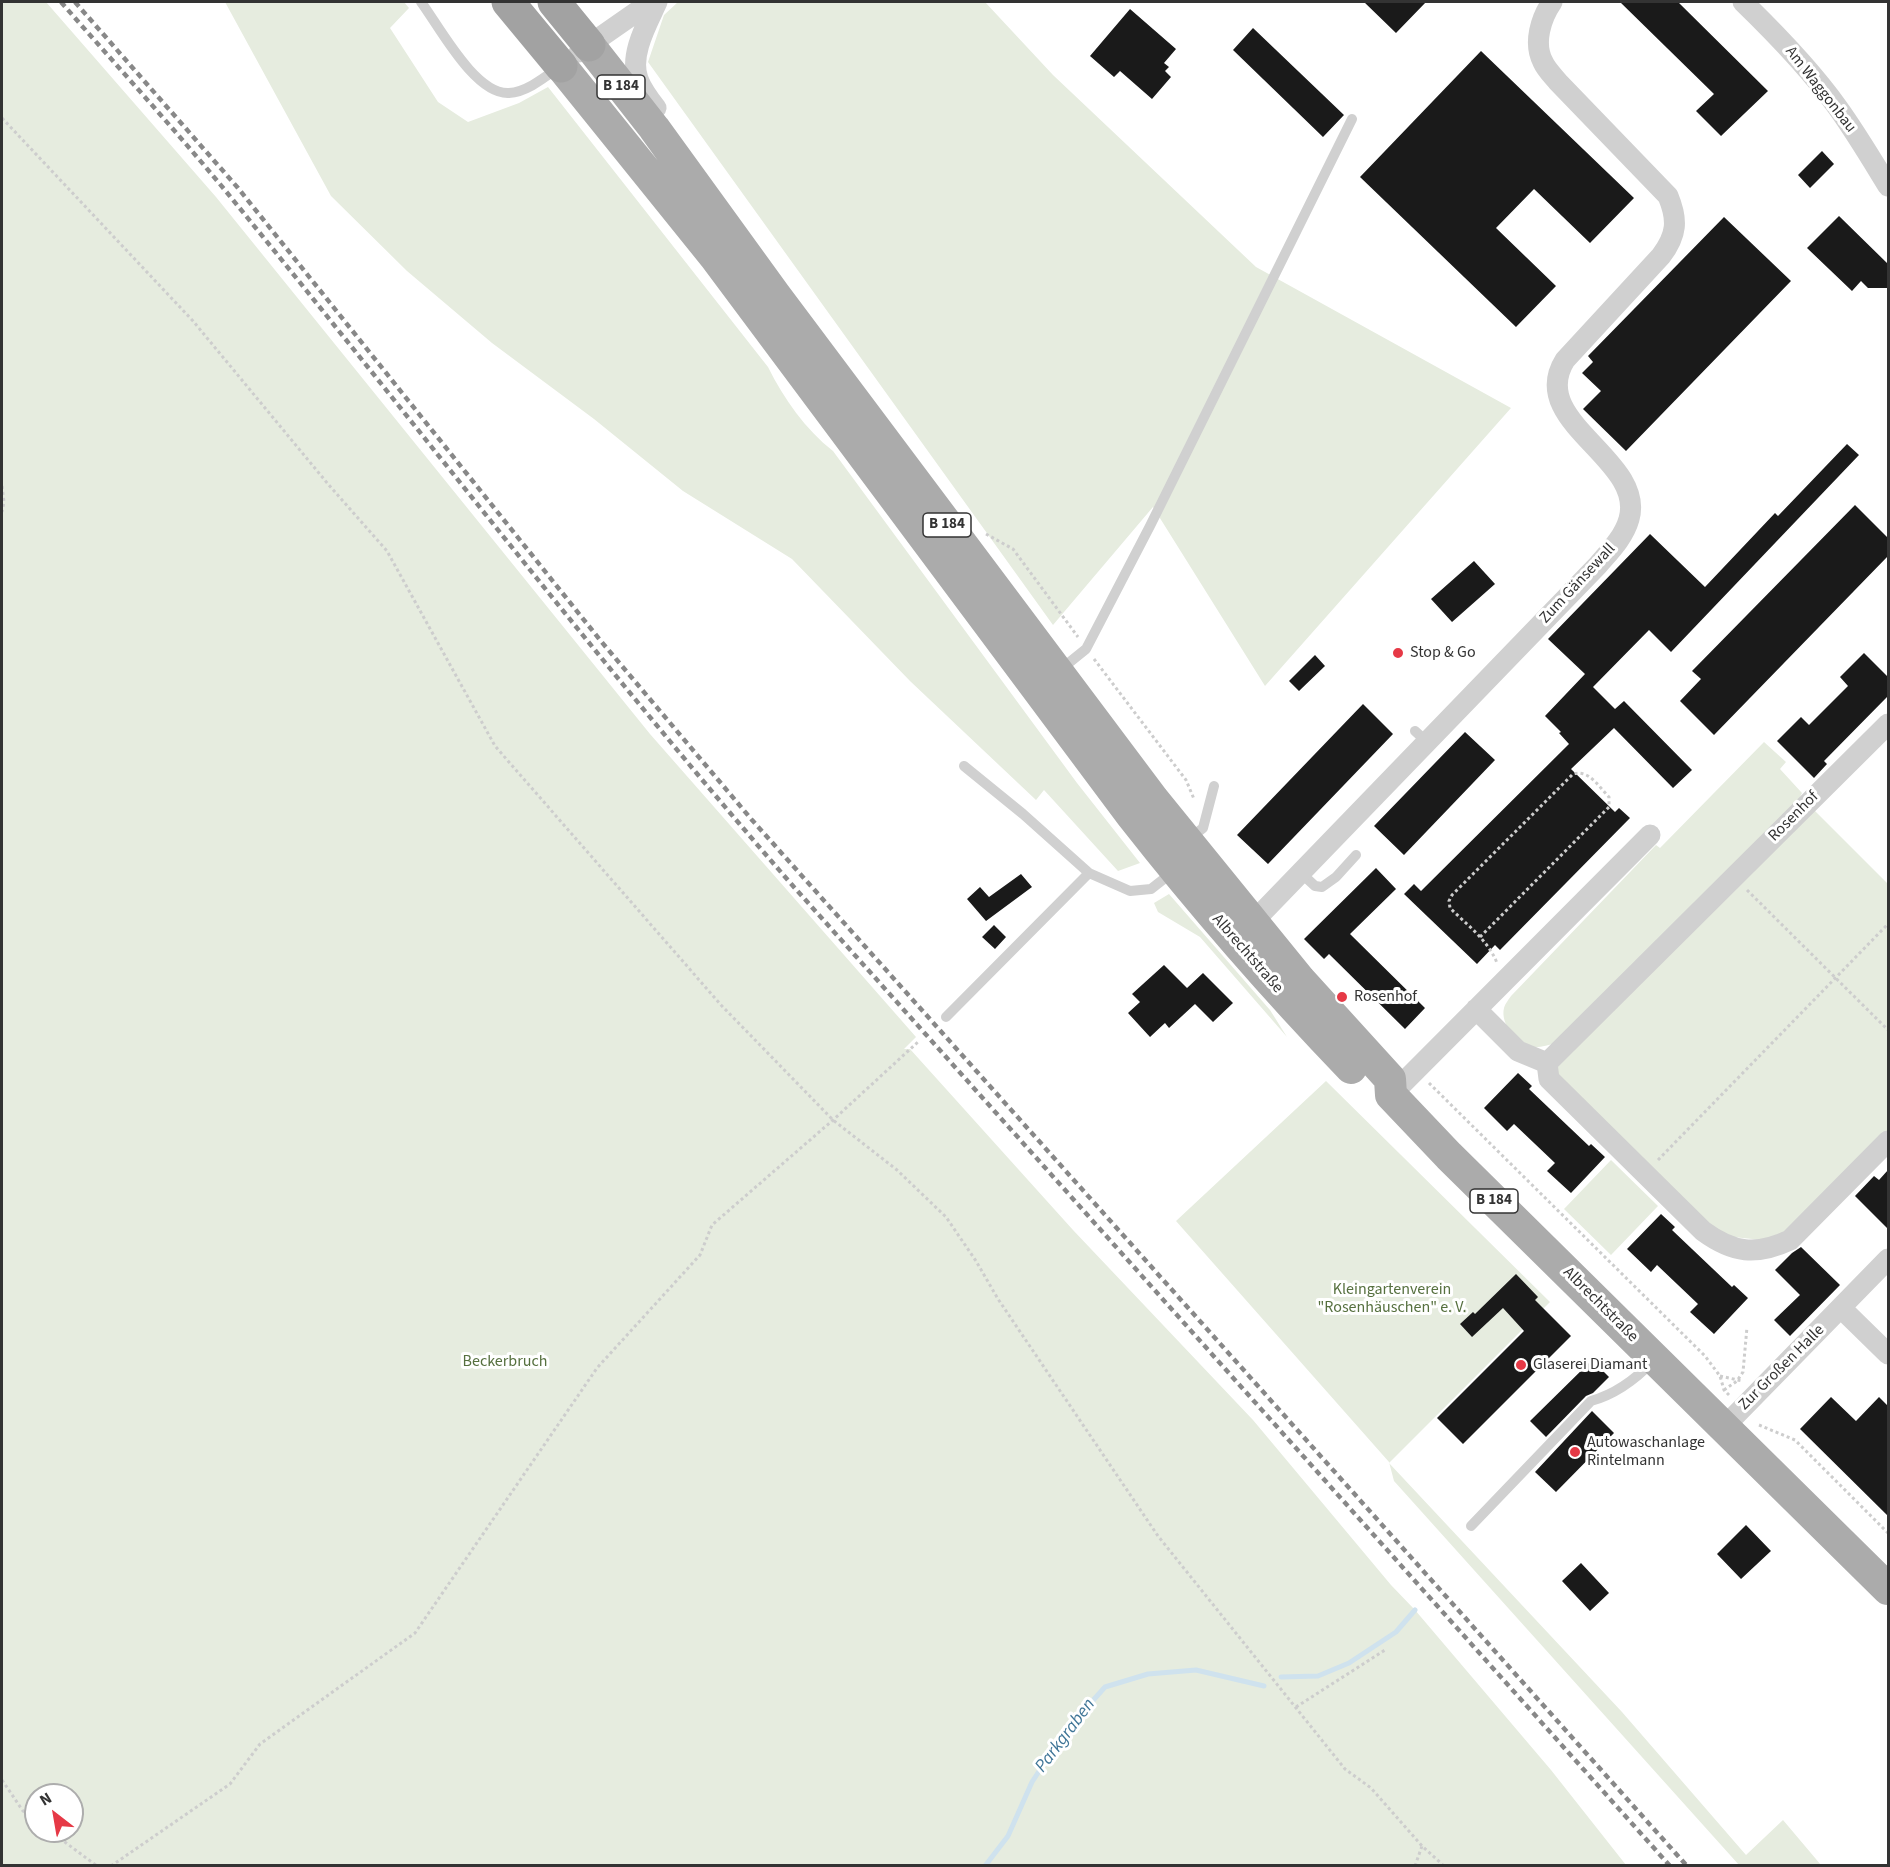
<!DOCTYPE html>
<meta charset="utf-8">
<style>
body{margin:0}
#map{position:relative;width:1890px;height:1867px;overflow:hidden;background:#fff;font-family:"Source Sans 3",sans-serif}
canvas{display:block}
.frame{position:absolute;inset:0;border:3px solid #333;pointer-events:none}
.north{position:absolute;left:24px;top:1783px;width:60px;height:60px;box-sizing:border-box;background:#fff;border:2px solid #adadad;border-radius:50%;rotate:329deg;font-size:16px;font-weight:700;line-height:24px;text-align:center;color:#333}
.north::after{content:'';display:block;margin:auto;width:21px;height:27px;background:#e63946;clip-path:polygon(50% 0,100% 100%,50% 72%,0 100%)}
</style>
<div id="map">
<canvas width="1890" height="1867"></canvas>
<div class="frame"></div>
<div class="north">N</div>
</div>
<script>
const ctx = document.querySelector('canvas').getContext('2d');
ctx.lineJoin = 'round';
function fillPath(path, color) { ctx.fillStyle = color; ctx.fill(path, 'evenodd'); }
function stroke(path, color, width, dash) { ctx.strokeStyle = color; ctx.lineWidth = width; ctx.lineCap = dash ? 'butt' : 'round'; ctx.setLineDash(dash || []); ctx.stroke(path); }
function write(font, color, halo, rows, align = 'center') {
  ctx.font = font + ' "Source Sans 3",sans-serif'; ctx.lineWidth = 6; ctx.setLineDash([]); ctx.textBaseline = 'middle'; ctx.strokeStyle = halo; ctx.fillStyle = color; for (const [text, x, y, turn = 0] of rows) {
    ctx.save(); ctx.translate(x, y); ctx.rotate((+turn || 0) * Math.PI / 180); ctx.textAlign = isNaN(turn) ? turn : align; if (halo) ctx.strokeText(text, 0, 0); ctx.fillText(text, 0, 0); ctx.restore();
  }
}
const green = new Path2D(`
 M 2,2 L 46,2 L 216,197 L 650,734 L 916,1037 L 904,1049 L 910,1049 L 1073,1230 L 1253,1420 L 1391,1585 L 1415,1610 L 1551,1770 L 1626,1865 L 2,1865 ZM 36,1795 L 72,1795 L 72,1831 L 36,1831 Z
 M 225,2 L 404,2 L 409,8 L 390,28 L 438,102 L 468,122 L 519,103 L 548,87 L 768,367 C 784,399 805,429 833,451 L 1077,783 L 1140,863 L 1118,871 L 1044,790 L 1036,800 L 910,681 L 792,559 L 683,491 L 594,419 L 492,343 L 407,271 L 331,196 Z
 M 678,2 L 985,2 L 1053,75 L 1256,267 L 1511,408 L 1265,686 L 1153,507 L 1053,625 L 648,62 L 664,15 Z
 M 1764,742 L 1786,762 L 1780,769 L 1802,793 L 1799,799 L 1556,1043 C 1548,1045 1540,1048 1532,1047 C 1517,1044 1500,1024 1504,1008 C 1505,1004 1509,999 1511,996 L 1656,845 L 1660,848 Z
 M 1813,809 L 1888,884 L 1888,1135 L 1790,1230 L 1762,1240 L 1733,1237 L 1717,1231 L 1558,1081 L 1557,1067 Z
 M 1169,894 L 1270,1010 L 1287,1037 L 1200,937 L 1158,912 L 1154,903 Z
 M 1326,1081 L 1550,1302 L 1389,1463 L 1622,1712 L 1746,1855 L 1783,1820 L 1821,1865 L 1739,1865 L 1394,1481 L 1389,1462 L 1176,1221 Z
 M 1611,1160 L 1658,1206 L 1611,1255 L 1564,1209 Z`);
const stream = new Path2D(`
 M 1281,1677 L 1318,1676 L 1349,1663 L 1396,1632 L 1415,1610
 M 985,1866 L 1008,1836 L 1032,1782 L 1064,1733 L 1105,1687 L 1148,1674 L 1196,1670 L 1264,1686`);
const building = new Path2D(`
 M 1364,2 L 1426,2 L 1396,33 Z
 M 1620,2 L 1678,2 L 1768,91 L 1721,136 L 1696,111 L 1714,94 Z
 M 1130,9 L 1176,49 L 1164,63 L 1169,67 L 1165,71 L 1171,77 L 1152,99 L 1120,71 L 1114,77 L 1090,56 Z
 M 1253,28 L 1344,115 L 1323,137 L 1233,50 Z
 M 1481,51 L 1634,198 L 1590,243 L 1534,189 L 1496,228 L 1556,286 L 1516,327 L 1360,177 Z
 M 1822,151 L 1834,164 L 1810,188 L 1798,175 Z
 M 1839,216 L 1888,264 L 1888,288 L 1868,288 L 1861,281 L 1852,291 L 1807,248 Z
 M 1724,217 L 1791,281 L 1626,451 L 1583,409 L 1601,391 L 1582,373 L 1593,362 L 1588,356 Z
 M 1847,444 L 1859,455 L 1671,652 L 1649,630 L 1593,687 L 1615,709 L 1624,701 L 1692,770 L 1673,788 L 1614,728 L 1571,769 L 1615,812 L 1619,808 L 1630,818 L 1500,950 L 1495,945 L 1477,964 L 1404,894 L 1414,884 L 1421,891 L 1569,744 L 1559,733 L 1561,732 L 1545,716 L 1585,674 L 1548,639 L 1650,534 L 1705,587 L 1775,513 L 1778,516 Z
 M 1855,505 L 1888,538 L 1888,556 L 1714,735 L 1680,701 L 1701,679 L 1692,671 Z
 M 1474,561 L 1495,584 L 1452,622 L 1431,599 Z
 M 1864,653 L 1888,677 L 1888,696 L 1824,761 L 1827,764 L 1814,778 L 1777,741 L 1801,717 L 1809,725 L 1848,686 L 1840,677 Z
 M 1315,655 L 1325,666 L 1299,691 L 1289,681 Z
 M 1363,704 L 1393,734 L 1268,864 L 1237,835 Z
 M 1465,732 L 1495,760 L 1404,855 L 1374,826 Z
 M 1376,868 L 1396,889 L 1350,934 L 1425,1008 L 1405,1029 L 1329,954 L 1324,959 L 1304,939 Z
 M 1021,874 L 1032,887 L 986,921 L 967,899 L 980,887 L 989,897 Z
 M 994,925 L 1006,937 L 995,949 L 982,937 Z
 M 1164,965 L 1187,988 L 1203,973 L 1233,1003 L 1213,1022 L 1195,1004 L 1169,1028 L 1165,1023 L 1150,1037 L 1128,1013 L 1140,1002 L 1132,994 Z
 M 1518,1073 L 1532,1086 L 1529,1089 L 1589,1146 L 1591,1144 L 1605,1157 L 1571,1193 L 1547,1171 L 1555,1163 L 1514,1124 L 1507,1131 L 1484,1108 Z
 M 1888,1170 L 1888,1229 L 1855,1196 L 1874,1176 L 1879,1180 Z
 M 1661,1214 L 1675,1227 L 1672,1230 L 1732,1287 L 1734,1285 L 1748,1298 L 1714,1334 L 1690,1312 L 1698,1304 L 1657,1265 L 1651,1272 L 1627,1249 Z
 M 1801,1247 L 1840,1285 L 1790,1336 L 1774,1320 L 1800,1295 L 1775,1270 L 1792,1253 Z
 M 1516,1274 L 1538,1297 L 1535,1300 L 1571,1336 L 1463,1444 L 1437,1418 L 1524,1331 L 1503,1308 L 1472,1337 L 1460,1324 L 1473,1312 L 1475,1314 Z
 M 1592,1360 L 1609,1377 L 1593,1393 L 1586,1396 L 1546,1437 L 1530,1421 Z
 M 1831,1397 L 1856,1421 L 1879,1397 L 1888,1406 L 1888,1516 L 1800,1429 Z
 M 1592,1411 L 1614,1433 L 1556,1492 L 1535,1472 Z
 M 1746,1525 L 1771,1551 L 1741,1579 L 1717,1554 Z
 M 1581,1563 L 1609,1593 L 1590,1611 L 1562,1581 Z`);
const path = new Path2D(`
 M 2,118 L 193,321 L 328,484 L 387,551 L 495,746 L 721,1005 L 833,1120 L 897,1170 L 946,1217 L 976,1261 L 998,1299 L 1158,1536 L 1345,1769 L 1371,1788 L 1422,1846 L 1444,1866
 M 2,486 L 4,502 L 2,512
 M 986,534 L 1013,549 L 1078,637
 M 1094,659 L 1186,780 L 1194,799
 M 1747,890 L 1888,1030
 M 1480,937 L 1609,807 L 1609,797 C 1599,787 1589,769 1573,774 L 1452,895 L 1449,901 L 1450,908 C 1467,925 1488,940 1497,963
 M 1429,1083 L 1705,1356 L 1720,1376 L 1724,1390 L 1729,1395
 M 1658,1160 L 1888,924
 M 1720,1376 L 1742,1381
 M 1724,1390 L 1737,1381 L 1743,1372 L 1747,1327
 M 1759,1425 L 1795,1440 L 1888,1533
 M 1296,1707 L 1385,1650
 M 2,1780 L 23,1811 L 36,1820
 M 50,1831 L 97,1866
 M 111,1866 L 230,1784 L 260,1744 L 415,1633 L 597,1368 L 700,1255 L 712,1225 L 833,1120 L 919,1041
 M 1415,1866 L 1422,1846`);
const service = new Path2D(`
 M 421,2 C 439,26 475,95 509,93 C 527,92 545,77 559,67
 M 1060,670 L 1086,649 L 1150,526 L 1352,119
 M 1415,731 L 1427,742
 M 964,766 L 1023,814 L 1089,873 L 1130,891 L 1151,889 L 1174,871
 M 1189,839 L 1203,828 L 1214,786
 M 1301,873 L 1315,886 L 1322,887 L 1336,877 L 1356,855
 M 946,1017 L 1089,873
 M 1471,1526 L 1591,1401 C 1616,1394 1635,1380 1653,1361`);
const minor = new Path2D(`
 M 1743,2 C 1777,35 1811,70 1838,108 C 1856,133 1872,160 1888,186
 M 579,52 L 651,2
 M 656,108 C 649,99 642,90 638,79 C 629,55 647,24 657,2
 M 1252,923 L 1598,565 C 1610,551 1624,537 1629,519 C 1646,459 1526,422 1565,360 L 1661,256 C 1677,235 1678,220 1668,196 L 1558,82 C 1553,76 1546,69 1543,62 C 1533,43 1541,18 1552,2
 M 1476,1009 L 1518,1051 L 1547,1063 L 1549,1079 L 1703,1231 C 1733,1253 1756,1256 1790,1240 L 1888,1141
 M 1547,1063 L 1888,724
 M 1391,1095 L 1650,835
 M 1841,1308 L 1888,1354
 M 1723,1428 L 1888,1259`);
const primary = new Path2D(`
 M 589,45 L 654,128 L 775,295 L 1153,799 L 1300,980 L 1390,1079 L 1391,1095 L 1449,1156 L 1888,1589
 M 561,66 L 715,257 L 1132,816 C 1201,904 1274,988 1351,1068`);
const trunk = new Path2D(`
 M 508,2 L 561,66
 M 554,2 L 589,45`);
const rail = new Path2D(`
 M 61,2 C 115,64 171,125 224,189 C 414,421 596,660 793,886 L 1670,1866
 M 75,2 L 238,188 L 600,640 L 752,820 L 1687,1866`);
const markers = [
 [1398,653,6,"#e63946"],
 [1342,997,6,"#e63946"],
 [1521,1365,6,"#e63946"],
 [1575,1452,6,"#e63946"]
];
const shields = [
 [621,87,48],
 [947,525,48],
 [1494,1201,48]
];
const shieldNames = [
 ["B 184",621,87],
 ["B 184",947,525],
 ["B 184",1494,1201]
];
const streetNames = [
 ["Am Waggonbau",1820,90,52],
 ["Zum Gänsewall",1578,584,-47],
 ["Rosenhof",1794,817,-45],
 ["Albrechtstraße",1247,954,49],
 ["Albrechtstraße",1600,1305,45],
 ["Zur Großen Halle",1782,1368,-45]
];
const poiNames = [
 ["Stop & Go",1410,653],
 ["Rosenhof",1354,997],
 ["Glaserei Diamant",1533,1365],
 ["Autowaschanlage",1587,1443],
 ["Rintelmann",1587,1461]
];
const parkNames = [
 ["Kleingartenverein",1392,1290],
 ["\"Rosenhäuschen\" e. V.",1392,1308],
 ["Beckerbruch",505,1362]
];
const waterNames = [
 ["Parkgraben",1066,1736,-53]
];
fillPath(green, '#e6ecdf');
stroke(stream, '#cfe2ee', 5);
fillPath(building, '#1a1a1a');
stroke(path, '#cdcdcd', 3, [3, 3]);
stroke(service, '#d0d0d0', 10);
stroke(minor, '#d0d0d0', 21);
stroke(primary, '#ababab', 32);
stroke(trunk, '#a2a2a2', 33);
stroke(rail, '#888', 4.5, [6, 4.5]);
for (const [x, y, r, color] of markers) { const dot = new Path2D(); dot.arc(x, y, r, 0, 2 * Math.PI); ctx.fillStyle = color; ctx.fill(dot); stroke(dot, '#fff', 2); }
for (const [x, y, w] of shields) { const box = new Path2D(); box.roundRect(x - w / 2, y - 12, w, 24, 4.5); ctx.fillStyle = '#fff'; ctx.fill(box); stroke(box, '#333', 1.5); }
write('bold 15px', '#333', null, shieldNames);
write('16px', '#333', '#fff', streetNames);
write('16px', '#333', '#fff', poiNames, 'left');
write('16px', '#56703f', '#fff', parkNames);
write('italic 18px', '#3f7597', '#fff', waterNames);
</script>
